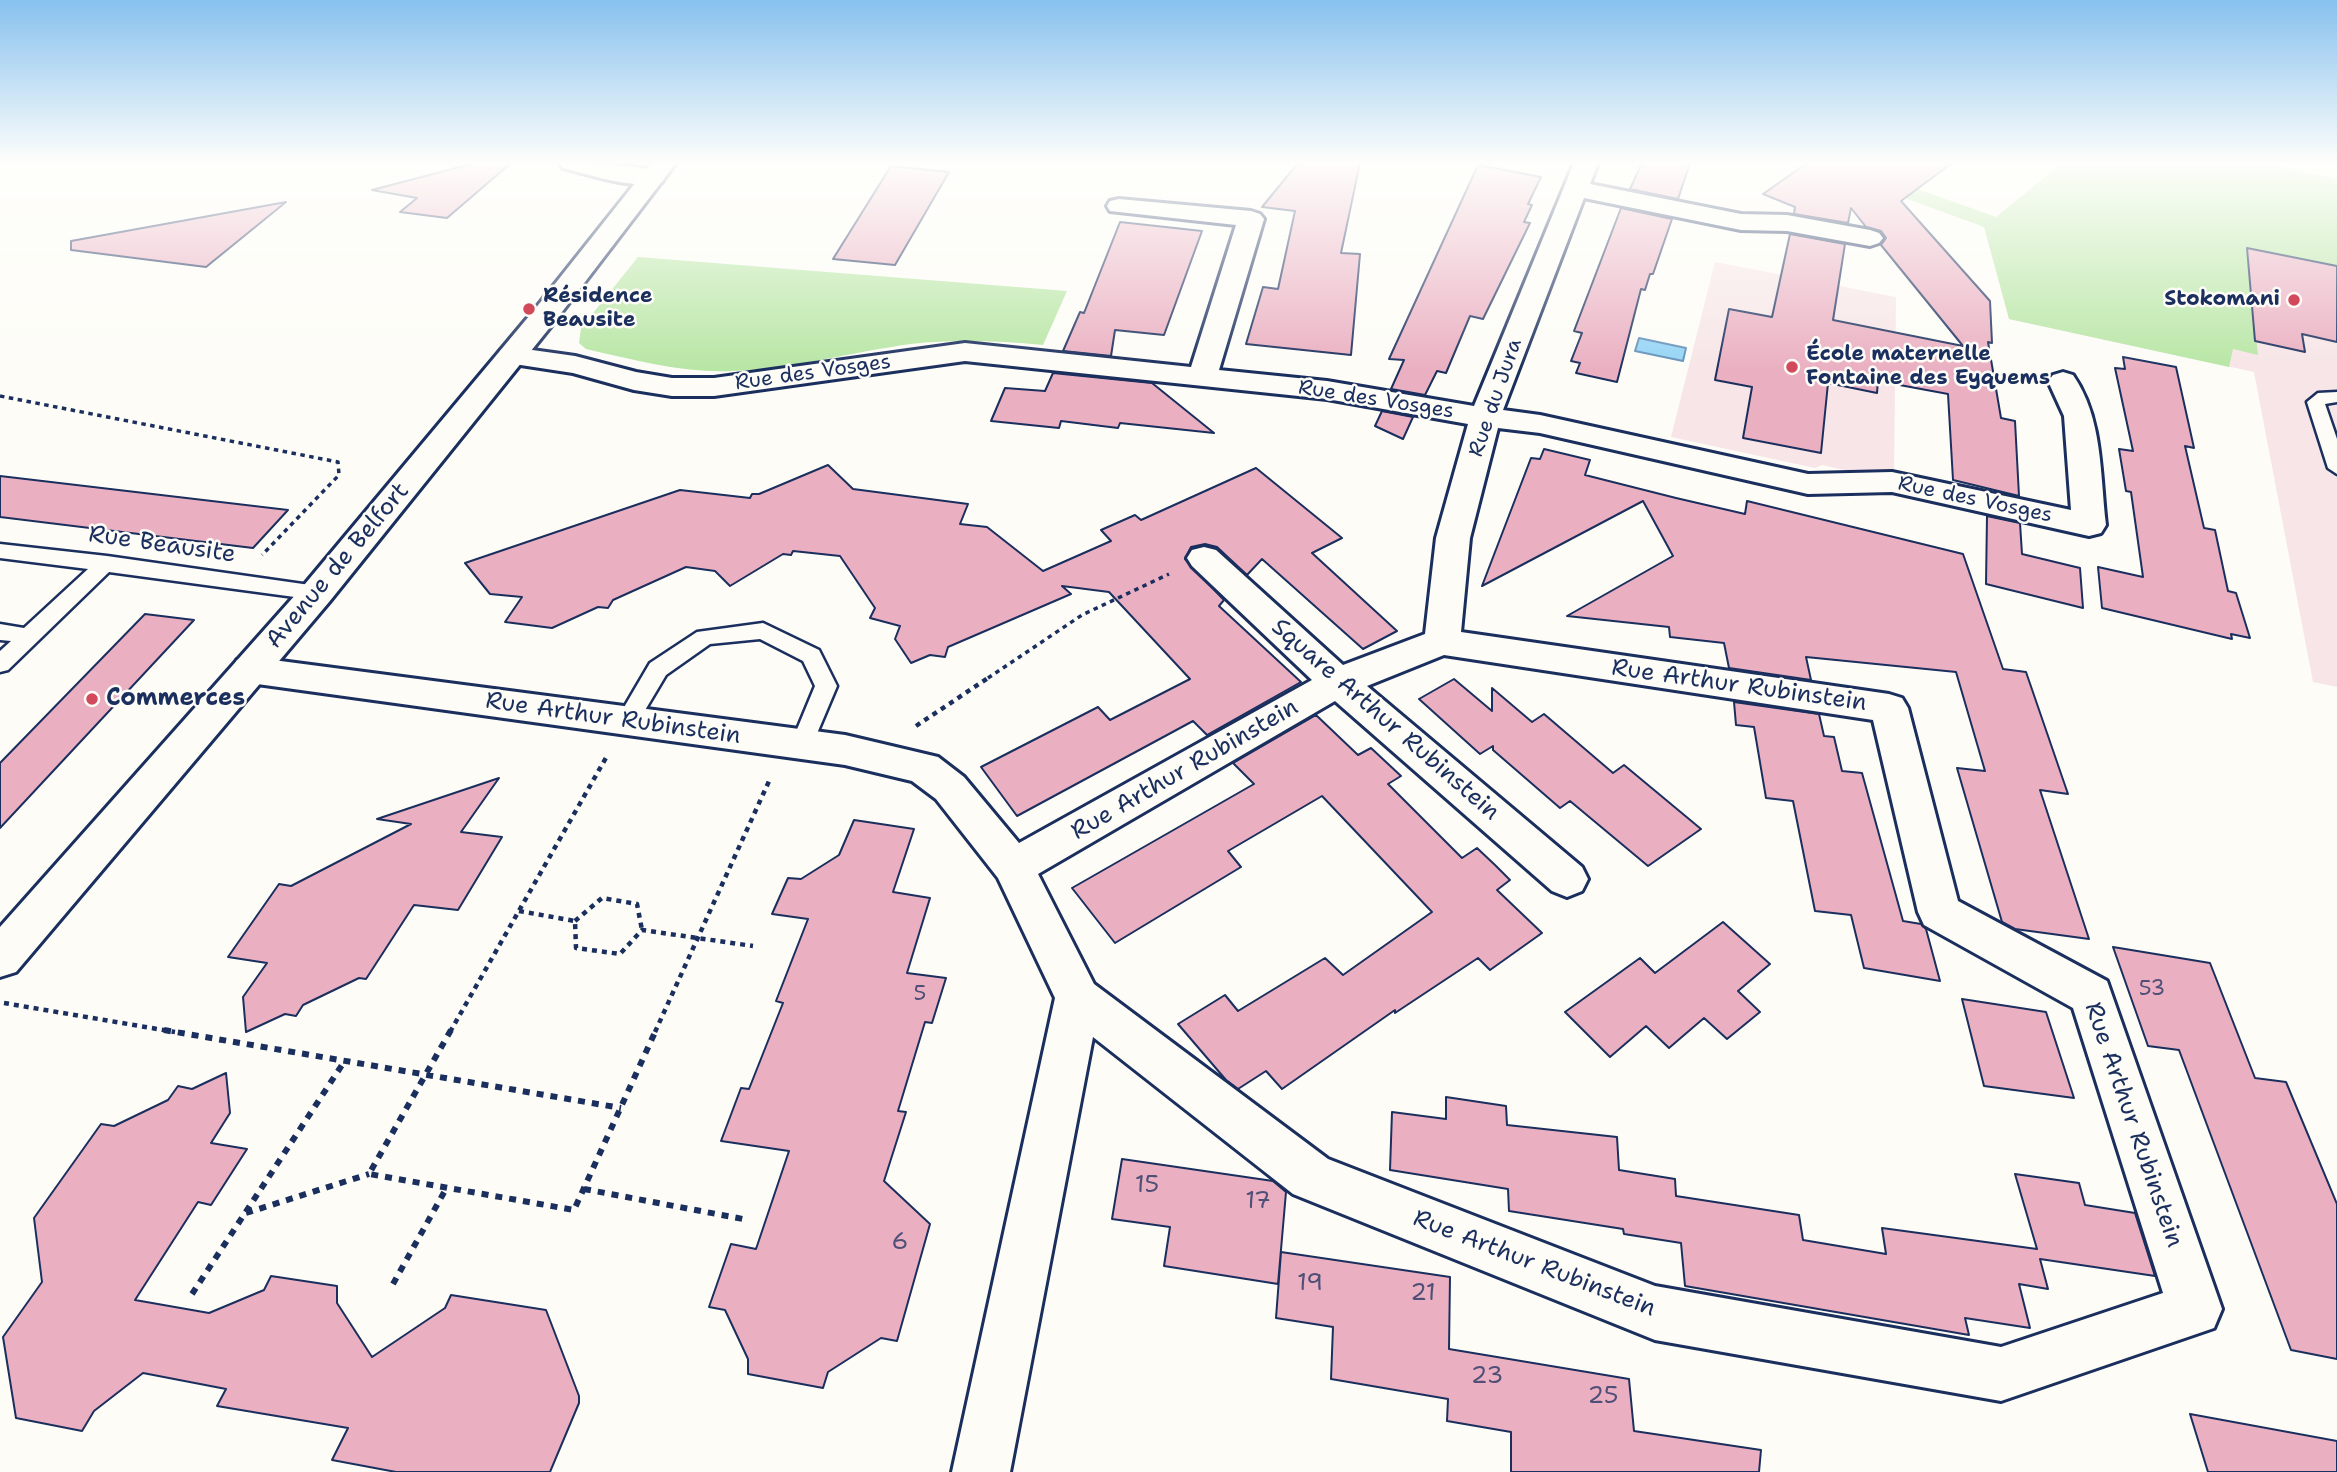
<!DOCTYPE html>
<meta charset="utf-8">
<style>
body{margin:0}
canvas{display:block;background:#fdfcf7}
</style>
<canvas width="2337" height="1472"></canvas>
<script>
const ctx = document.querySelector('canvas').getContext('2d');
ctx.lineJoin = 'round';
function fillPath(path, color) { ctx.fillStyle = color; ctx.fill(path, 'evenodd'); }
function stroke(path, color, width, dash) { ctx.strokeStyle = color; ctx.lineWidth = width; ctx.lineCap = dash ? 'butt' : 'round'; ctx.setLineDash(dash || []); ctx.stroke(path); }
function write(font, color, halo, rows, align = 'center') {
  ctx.font = font + ' "Shantell Sans",sans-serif'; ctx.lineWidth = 5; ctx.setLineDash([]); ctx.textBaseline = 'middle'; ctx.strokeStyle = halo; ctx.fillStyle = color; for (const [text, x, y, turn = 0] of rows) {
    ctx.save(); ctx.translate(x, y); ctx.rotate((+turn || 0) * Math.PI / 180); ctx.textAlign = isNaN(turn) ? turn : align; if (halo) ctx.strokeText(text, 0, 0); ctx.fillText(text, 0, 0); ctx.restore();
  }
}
const built = new Path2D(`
 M 2261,163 L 2337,179 L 2337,687 L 2313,682 L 2254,372 L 2009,319 Z
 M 1715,262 L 1896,297 L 1894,470 L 1858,473 L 1822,465 L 1815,468 L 1671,437 Z`);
const green = new Path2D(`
 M 1809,163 L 1845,163 L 1996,217 L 2062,163 L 2261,163 L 2337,179 L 2337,266 L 2247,248 L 2258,355 L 2233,349 L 2229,367 L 2009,319 L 1984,227 Z
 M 638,257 L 1067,291 L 1043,345 C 999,341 955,339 911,344 C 851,352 792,369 732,371 C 682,373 635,360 586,349 L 579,343 L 581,328 Z`);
const water = new Path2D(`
 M 1639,338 L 1686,348 L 1683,361 L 1635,351 Z`);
const building = new Path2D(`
 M 475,163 L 511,163 L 447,218 L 400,212 L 417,198 L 372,190 Z
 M 1298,163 L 1360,163 L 1341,253 L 1360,254 L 1351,355 L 1246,344 L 1263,287 L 1278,289 L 1295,211 L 1262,207 Z
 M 1642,163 L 1690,163 L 1678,199 L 1630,189 Z
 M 1807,163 L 1952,163 L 1901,201 L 1990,301 L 1992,343 L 1988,342 L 2001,418 L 2015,421 L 2019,496 L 1953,480 L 1948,394 L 1878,381 L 1877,393 L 1828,383 L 1821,453 L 1743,438 L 1752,387 L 1715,380 L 1729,309 L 1772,317 L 1790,234 L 1845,244 L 1833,320 L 1963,346 L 1881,245 L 1886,238 L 1881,231 L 1866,227 L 1851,208 L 1848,223 L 1794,214 L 1795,207 L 1763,194 Z
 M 1478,165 L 1541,177 L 1528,204 L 1532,205 L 1524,222 L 1530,223 L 1483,319 L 1470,316 L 1446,373 L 1437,371 L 1425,395 L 1391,389 L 1404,360 L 1389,359 Z
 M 891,166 L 949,172 L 895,265 L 833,259 Z
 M 286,202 L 206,267 L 71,250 L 71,241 Z
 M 1621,208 L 1672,219 L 1653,274 L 1650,274 L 1645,290 L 1641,289 L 1617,382 L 1576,373 L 1580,363 L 1571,361 L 1582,333 L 1574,331 Z
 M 1120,222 L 1202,231 L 1164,335 L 1115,330 L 1111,356 L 1063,351 L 1080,312 L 1084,313 Z
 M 2247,248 L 2337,266 L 2337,342 L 2302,334 L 2305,352 L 2255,341 Z
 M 2123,357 L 2176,367 L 2194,448 L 2185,446 L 2204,528 L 2215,530 L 2228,591 L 2236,593 L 2250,638 L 2231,634 L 2232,639 L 2102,608 L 2098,567 L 2143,577 L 2131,492 L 2126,491 L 2119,449 L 2133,451 L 2115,368 L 2125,369 Z
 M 1053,373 L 1152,383 L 1214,433 L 1120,423 L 1118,428 L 1061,421 L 1059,428 L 991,421 L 1005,388 L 1045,391 Z
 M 1382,411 L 1413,417 L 1403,439 L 1375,426 Z
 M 1544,449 L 1590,460 L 1585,475 L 1676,498 L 1745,514 L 1747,501 L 1963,554 L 2003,669 L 2026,672 L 2068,794 L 2040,790 L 2089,939 L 2015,929 L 2002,922 L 1957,768 L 1985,771 L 1956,672 L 1806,657 L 1811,680 L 1729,668 L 1724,643 L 1670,637 L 1669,627 L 1567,616 L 1673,556 L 1643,501 L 1482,586 L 1531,458 L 1540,459 Z
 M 828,465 L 853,489 L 968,504 L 960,524 L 987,527 L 1043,571 L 1111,541 L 1101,530 L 1135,515 L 1141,520 L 1256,468 L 1342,538 L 1312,553 L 1397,631 L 1363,649 L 1262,559 L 1247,575 L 1217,547 L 1205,544 L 1191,547 L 1185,559 L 1224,600 L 1219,606 L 1301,682 L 1207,735 L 1193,721 L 1017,816 L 981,767 L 1098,707 L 1110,720 L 1190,679 L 1109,592 L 1062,586 L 1071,594 L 948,647 L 945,657 L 930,655 L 911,663 L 895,639 L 900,626 L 870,618 L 875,608 L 840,556 L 793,551 L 791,555 L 783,554 L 730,586 L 715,571 L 686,567 L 613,600 L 608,608 L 598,607 L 552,628 L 505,622 L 522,597 L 490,594 L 465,563 L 680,490 L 750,498 L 752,494 L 759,494 Z
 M 0,476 L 288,510 L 253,548 L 0,517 Z
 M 1987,516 L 2020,523 L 2022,554 L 2080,568 L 2083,608 L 1986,584 Z
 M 145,614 L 194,620 L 0,828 L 0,763 Z
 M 1454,679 L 1492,711 L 1492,688 L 1532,722 L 1544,714 L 1613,773 L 1624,765 L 1701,829 L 1648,866 L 1570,801 L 1560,808 L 1493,750 L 1493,746 L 1480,754 L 1419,699 Z
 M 1734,702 L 1819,714 L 1824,736 L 1834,737 L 1842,771 L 1862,773 L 1903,921 L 1921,924 L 1926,929 L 1940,981 L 1864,968 L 1851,915 L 1815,911 L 1793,801 L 1766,798 L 1754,727 L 1736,725 Z
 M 1316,715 L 1358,755 L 1371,748 L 1401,776 L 1388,784 L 1462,858 L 1477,848 L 1495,865 L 1510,880 L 1497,890 L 1542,933 L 1490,970 L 1478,958 L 1395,1013 L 1395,1010 L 1282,1089 L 1266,1071 L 1238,1089 L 1226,1080 L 1178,1024 L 1225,995 L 1238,1011 L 1325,958 L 1343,975 L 1432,912 L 1322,796 L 1228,851 L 1241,867 L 1115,943 L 1072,888 L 1254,784 L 1233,763 Z
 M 499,778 L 461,832 L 502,837 L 458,910 L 414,905 L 366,979 L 359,978 L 303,1005 L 296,1016 L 285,1014 L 246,1032 L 243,997 L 267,963 L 228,957 L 279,884 L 291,886 L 411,824 L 377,819 Z
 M 854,820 L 914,829 L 893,892 L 930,898 L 907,973 L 946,978 L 932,1023 L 925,1022 L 898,1111 L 906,1112 L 884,1181 L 930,1224 L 897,1341 L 881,1338 L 828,1372 L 823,1388 L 748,1374 L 748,1359 L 725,1310 L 709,1307 L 731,1244 L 756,1249 L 789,1151 L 721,1141 L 741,1088 L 749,1089 L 783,1003 L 776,1001 L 808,919 L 772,914 L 788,878 L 801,879 L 839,855 Z
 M 1723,922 L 1770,964 L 1738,991 L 1760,1012 L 1727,1039 L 1704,1018 L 1669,1048 L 1646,1026 L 1610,1057 L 1565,1012 L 1640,958 L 1655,973 Z
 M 2113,947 L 2210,963 L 2255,1078 L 2286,1082 L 2337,1204 L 2337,1359 L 2291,1350 L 2179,1050 L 2148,1046 Z
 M 1962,999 L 2046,1012 L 2074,1098 L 1984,1086 Z
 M 226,1073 L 230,1113 L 211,1143 L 247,1149 L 211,1205 L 198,1202 L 135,1300 L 209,1313 L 264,1290 L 271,1276 L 337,1286 L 337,1303 L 372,1357 L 445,1308 L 451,1295 L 546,1310 L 579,1396 L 579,1403 L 550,1472 L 396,1472 L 332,1460 L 348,1428 L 217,1406 L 226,1389 L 143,1373 L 94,1411 L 82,1431 L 16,1418 L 3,1337 L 42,1282 L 34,1218 L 101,1124 L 114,1126 L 168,1100 L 178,1086 L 192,1089 Z
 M 1446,1097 L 1506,1106 L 1507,1125 L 1617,1137 L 1619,1170 L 1675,1179 L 1676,1196 L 1799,1215 L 1803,1240 L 1886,1254 L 1882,1228 L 2037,1249 L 2015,1174 L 2079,1183 L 2085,1205 L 2135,1213 L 2155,1276 L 2040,1259 L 2048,1289 L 2019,1284 L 2030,1328 L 1965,1318 L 1969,1335 L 1685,1286 L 1681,1243 L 1624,1234 L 1623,1229 L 1509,1211 L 1508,1189 L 1390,1170 L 1392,1112 L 1446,1119 Z
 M 1122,1159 L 1273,1181 L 1286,1192 L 1278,1284 L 1164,1266 L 1170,1227 L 1112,1219 Z
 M 1281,1252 L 1450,1277 L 1449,1349 L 1629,1379 L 1634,1431 L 1761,1450 L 1759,1472 L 1511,1472 L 1511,1432 L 1447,1421 L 1448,1399 L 1331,1379 L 1333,1327 L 1276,1318 Z
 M 2190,1414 L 2337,1441 L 2337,1472 L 2208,1472 Z`);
const pathFar2 = new Path2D(`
 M 0,396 L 338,462 L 339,475 L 262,555
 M 988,678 L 1082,615 L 1169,574`);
const pathFar1 = new Path2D(`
 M 916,726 L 991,676
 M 519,911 L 575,921 L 576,948 L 620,954 L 642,930 L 753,946
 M 575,921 L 602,898 L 637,904 L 642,930
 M 4,1003 L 175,1032
 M 450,1032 L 607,756
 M 655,1032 L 770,779`);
const path = new Path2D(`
 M 164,1030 L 621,1108
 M 451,1030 L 369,1174 L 574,1210 L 656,1030
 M 584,1189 L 743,1219
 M 246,1213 L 369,1174
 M 393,1284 L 447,1187
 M 192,1294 L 344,1062`);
const service = new Path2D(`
 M 2337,392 L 2337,402 L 2325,404 L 2337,439 L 2337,474 L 2328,468 L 2307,402 L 2318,393 Z
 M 0,544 L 107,556 L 317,586 L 324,588 L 327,593 L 324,598 L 317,600 L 109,572 L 8,670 L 0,672 L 0,651 L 11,641 L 0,640 L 0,624 L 24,628 L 88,569 L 0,558 Z
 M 763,623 L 819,650 L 837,686 L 810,750 L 802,753 L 794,750 L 791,744 L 815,686 L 803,661 L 760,639 L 710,644 L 666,675 L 635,727 L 627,730 L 619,727 L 616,721 L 650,663 L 697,632 Z`);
const minor = new Path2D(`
 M 559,163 C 593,163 629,164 662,172 L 665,177 L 662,182 C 631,190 592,175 563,168 Z
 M 1574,163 L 1598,163 L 1590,184 L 1741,214 L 1787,215 L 1870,230 L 1879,233 L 1883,238 L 1879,243 L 1870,246 L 1787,231 L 1741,230 L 1584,198 L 1503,410 L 1540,415 L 1808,474 L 1892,472 L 2071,510 L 2064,416 L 2048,381 L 2053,375 L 2063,372 L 2073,375 C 2103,418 2100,475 2106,525 L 2101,533 L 2089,536 L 1892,492 L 1808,494 L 1540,433 L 1498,428 L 1470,538 L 1461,632 L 1889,694 L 1902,698 L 1908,708 L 1958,901 L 2107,981 L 2222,1309 L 2214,1328 L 2001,1401 L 1655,1340 L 1293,1194 L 1093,1037 L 1010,1472 L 952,1472 L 1055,998 L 998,878 L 936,799 L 912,781 L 845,765 L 250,683 L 237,680 L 232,670 L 237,660 L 250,657 L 845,735 L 938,757 L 964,777 L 1019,843 L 1312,680 L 1192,566 L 1187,558 L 1192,550 L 1204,547 L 1216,550 L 1343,665 L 1425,634 L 1436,538 L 1468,424 L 1327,399 L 965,361 L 714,396 L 672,396 L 634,390 L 573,373 L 501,362 L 497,356 L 501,350 L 511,347 L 575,356 L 636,372 L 672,378 L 714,378 L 965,343 L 1191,367 L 1236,225 L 1110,211 L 1107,206 L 1110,201 L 1119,199 L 1251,211 L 1260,214 L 1264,219 L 1219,370 L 1327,381 L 1474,406 ZM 1444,655 L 1873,720 L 1918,912 L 1924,925 L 2073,1008 L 2163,1293 L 2001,1347 L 1655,1286 L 1328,1159 L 1094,984 L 1038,874 L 1335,701 L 1552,891 L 1567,897 L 1582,891 L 1588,879 L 1582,867 L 1367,686 Z`);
const secondary = new Path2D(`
 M 651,163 L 676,163 L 555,321 L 329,602 L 16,972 L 0,977 L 0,927 L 305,584 L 535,309 Z`);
const markers = [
 [2294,300,7,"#d1495b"],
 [529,309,7,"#d1495b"],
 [1792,367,7,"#d1495b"],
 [92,699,7,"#d1495b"]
];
const farPoinames = [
 ["Résidence",543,297],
 ["Beausite",543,321],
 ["Stokomani",2280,300,"right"],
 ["École maternelle",1806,355],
 ["Fontaine des Eyquems",1806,379]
];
const farStreetnames = [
 ["Rue des Vosges",813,373,-8],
 ["Rue du Jura",1496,398,-71],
 ["Rue des Vosges",1376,400,9],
 ["Rue des Vosges",1975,500,12]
];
const numberNames = [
 ["53",2152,990],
 ["5",920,995]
];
const streetNames = [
 ["Rue Beausite",162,545,8],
 ["Avenue de Belfort",338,566,-50],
 ["Rue Arthur Rubinstein",1739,686,8],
 ["Rue Arthur Rubinstein",613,719,8],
 ["Square Arthur Rubinstein",1385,720,41],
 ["Rue Arthur Rubinstein",1185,770,-30],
 ["Rue Arthur Rubinstein",2133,1125,71],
 ["Rue Arthur Rubinstein",1534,1264,21]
];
const poiNames = [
 ["Commerces",106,699]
];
const nearNumbernames = [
 ["15",1147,1186],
 ["17",1258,1202],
 ["6",900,1243],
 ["19",1310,1284],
 ["21",1423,1294],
 ["23",1487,1377],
 ["25",1603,1397]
];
fillPath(built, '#f7e5e7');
fillPath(green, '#b8e6a5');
fillPath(water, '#95d4f6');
stroke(water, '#6492b9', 2);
fillPath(building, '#eab0c2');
stroke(building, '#1b2f5e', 2);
stroke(service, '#1b2f5e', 5);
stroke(minor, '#1b2f5e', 6);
stroke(secondary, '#1b2f5e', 6);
stroke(pathFar2, '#1b2f5e', 3.5, [4.5, 4.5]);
stroke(pathFar1, '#1b2f5e', 4.5, [5, 5]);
stroke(path, '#1b2f5e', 6, [7, 7]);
fillPath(service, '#fdfcf7');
fillPath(minor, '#fdfcf7');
fillPath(secondary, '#fdfcf7');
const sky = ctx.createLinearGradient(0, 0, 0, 369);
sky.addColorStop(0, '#87c1ee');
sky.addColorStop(0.44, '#fefefb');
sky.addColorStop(1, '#fefefb00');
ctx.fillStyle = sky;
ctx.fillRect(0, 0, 2337, 369);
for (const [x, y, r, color] of markers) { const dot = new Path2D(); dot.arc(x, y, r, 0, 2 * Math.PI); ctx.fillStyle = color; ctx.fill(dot); stroke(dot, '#fdfcf7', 2.5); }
write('bold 21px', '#1b2f5e', '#fdfcf7', farPoinames, 'left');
write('21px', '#1b2f5e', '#fdfcf7', farStreetnames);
write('21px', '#4f4f77', null, numberNames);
write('24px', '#1b2f5e', '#fdfcf7', streetNames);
write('bold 24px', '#1b2f5e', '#fdfcf7', poiNames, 'left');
write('24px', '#4f4f77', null, nearNumbernames);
</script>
